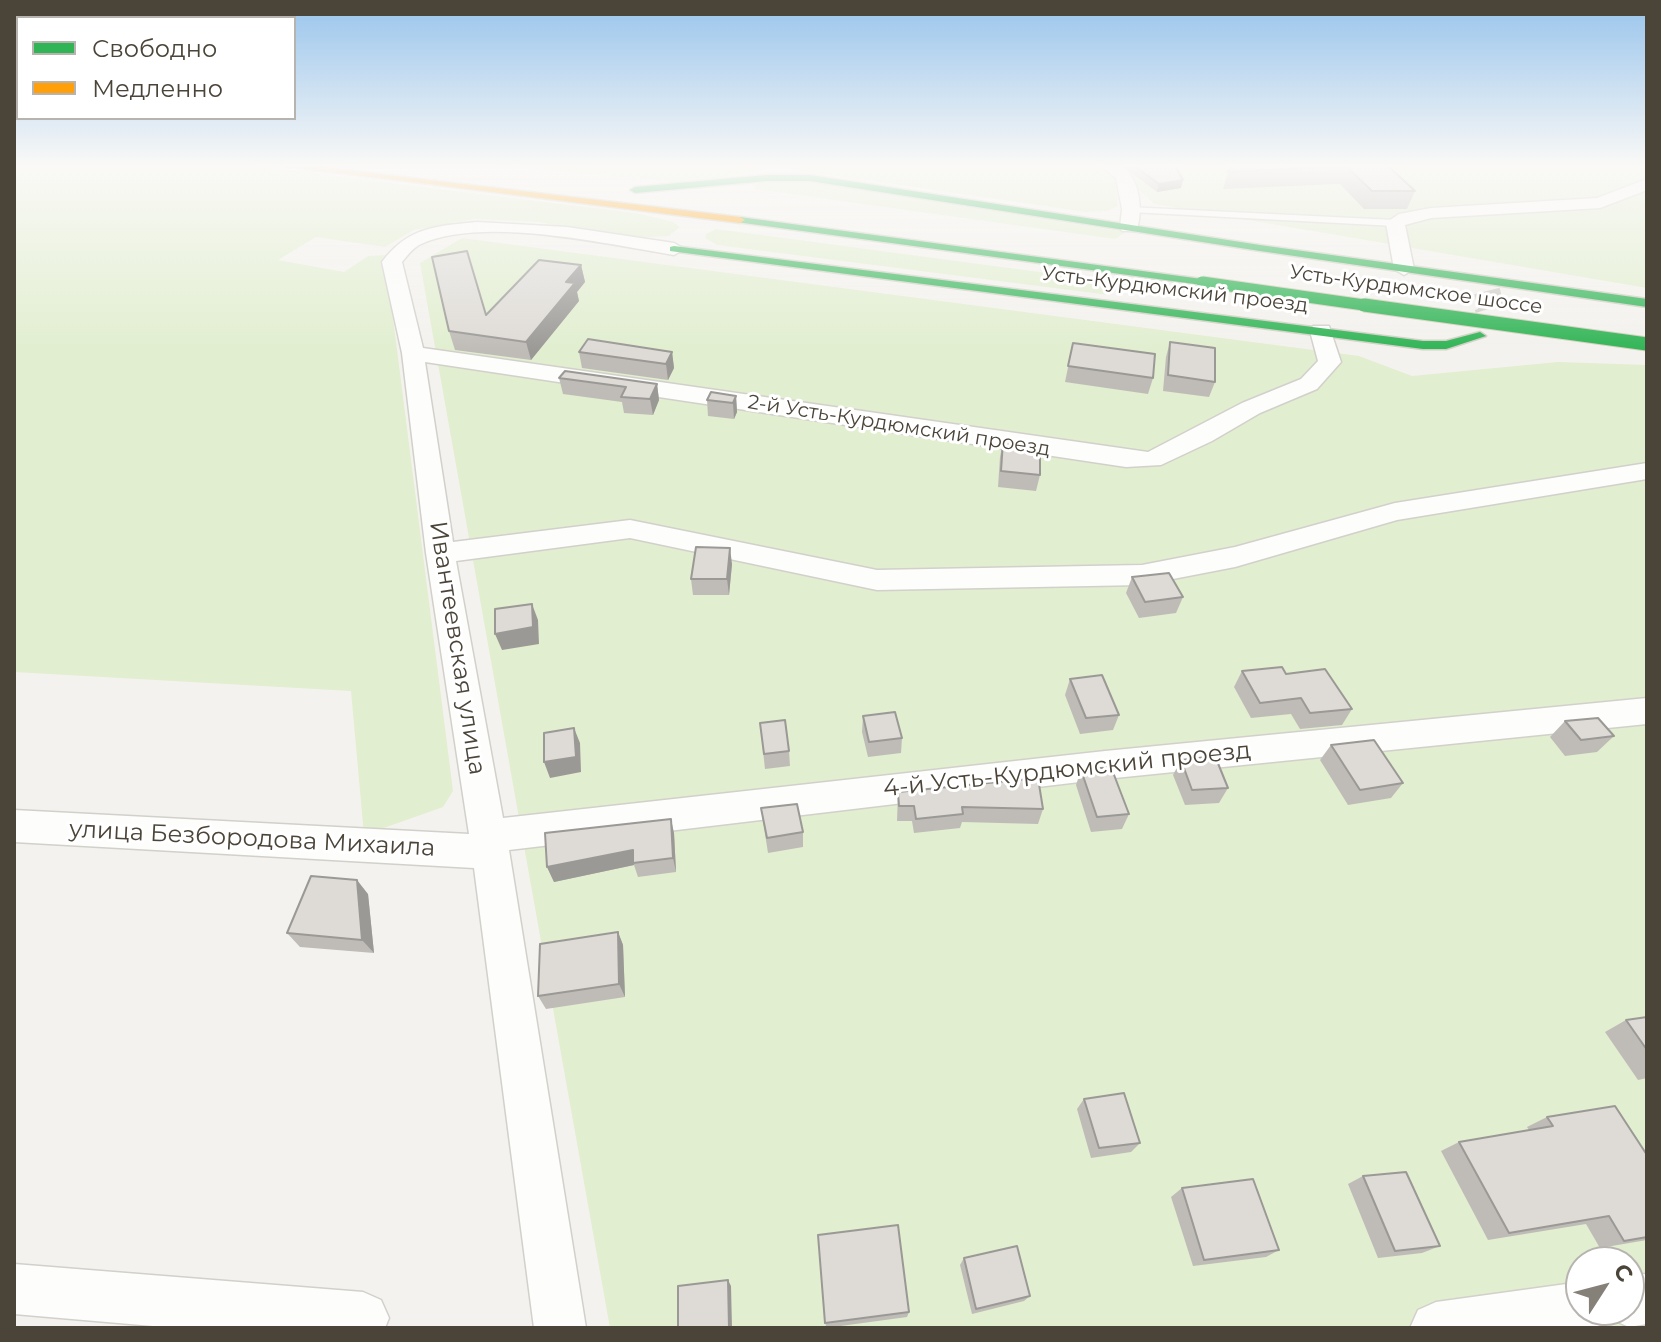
<!DOCTYPE html>
<meta charset="utf-8">
<style>
body{margin:0}
#map{position:relative;width:1661px;height:1342px;overflow:hidden;background:#f4f2ee;font-family:Montserrat,sans-serif}
canvas{display:block}
.frame{position:absolute;inset:0;border:16px solid #4b4439;pointer-events:none}
.legend{position:absolute;left:16px;top:16px;width:280px;height:104px;box-sizing:border-box;background:#fff;border:2px solid #b7b4b0;margin:0;padding:10px 14px;list-style:none;font-size:24px;color:#4b4439}
.legend li{display:flex;align-items:center;gap:16px;height:40px}
.legend b{width:40px;border:2px solid #b7b4b0}
.north{position:absolute;left:1565px;top:1246px;width:80px;height:80px;box-sizing:border-box;background:#fff;border:2px solid #b7b4b0;border-radius:50%;rotate:54deg;font-size:22px;font-weight:700;line-height:32px;text-align:center;color:#4b4439}
.north::after{content:'';display:block;margin:auto;width:28px;height:36px;background:#868178;clip-path:polygon(50% 0,100% 100%,50% 72%,0 100%)}
</style>
<div id="map">
<canvas width="1661" height="1342"></canvas>
<div class="frame"></div>
<ul class="legend">
<li><b style="height:10px;background:#30b455"></b>Свободно</li>
<li><b style="height:10px;background:#ff9f0a"></b>Медленно</li>
</ul>
<div class="north">С</div>
</div>
<script>
const ctx = document.querySelector('canvas').getContext('2d');
ctx.lineJoin = 'round';
function fillPath(path, color) { ctx.fillStyle = color; ctx.fill(path, 'evenodd'); }
function stroke(path, color, width, dash) { ctx.strokeStyle = color; ctx.lineWidth = width; ctx.lineCap = dash ? 'butt' : 'round'; ctx.setLineDash(dash || []); ctx.stroke(path); }
function write(font, color, halo, rows, align = 'center') {
  ctx.font = font + ' Montserrat,sans-serif'; ctx.lineWidth = 6; ctx.setLineDash([]); ctx.textBaseline = 'middle'; ctx.strokeStyle = halo; ctx.fillStyle = color; for (const [text, x, y, turn = 0] of rows) {
    ctx.save(); ctx.translate(x, y); ctx.rotate((+turn || 0) * Math.PI / 180); ctx.textAlign = isNaN(turn) ? turn : align; if (halo) ctx.strokeText(text, 0, 0); ctx.fillText(text, 0, 0); ctx.restore();
  }
}
const green = new Path2D(`
 M 14,164 L 235,164 L 636,213 L 674,222 L 680,227 L 669,236 L 633,238 L 538,222 L 474,219 L 414,230 L 385,247 L 316,237 L 278,260 L 344,272 L 368,256 L 385,255 L 453,791 L 443,807 L 364,835 L 351,691 L 14,672 Z
 M 470,164 L 1095,164 L 1115,175 L 1118,206 L 1107,211 L 1085,212 L 777,167 L 693,183 Z
 M 1112,164 L 1647,164 L 1647,288 L 1154,204 Z
 M 805,181 L 1126,232 L 1115,239 L 754,189 L 757,182 Z
 M 716,229 L 1107,281 L 1109,295 L 717,245 L 705,238 L 706,234 Z
 M 462,238 L 1359,356 L 1412,376 L 1558,362 L 1647,365 L 1647,1328 L 610,1328 L 420,263 ZM 1581,1262 L 1629,1262 L 1629,1310 L 1581,1310 Z`);
const secondaryTunnelFar1 = new Path2D(`
 M 1487,291 L 1491,307`);
const secondaryTunnel = new Path2D(`
 M 1490,305 L 1491,308`);
const lane = new Path2D(`
 M 1128,207 L 1395,220 L 1400,223 L 1395,226 L 1131,212 L 1126,209 Z`);
const street = new Path2D(`
 M 1098,164 C 1104,164 1113,162 1118,165 C 1140,173 1144,213 1136,231 L 1122,231 L 1120,227 L 1122,209 L 1116,178 Z
 M 1647,179 L 1647,190 L 1600,208 L 1431,218 L 1405,225 L 1414,269 L 1404,275 L 1394,269 L 1386,223 L 1399,214 L 1431,208 L 1597,198 Z
 M 477,222 L 567,227 L 674,243 L 684,249 L 674,255 C 606,244 481,215 419,245 C 412,249 407,256 402,262 L 423,348 L 1148,452 L 1242,403 L 1301,379 L 1318,361 L 1310,331 L 1313,326 L 1329,326 L 1341,362 L 1317,389 L 1260,413 L 1212,441 L 1161,465 L 1126,467 L 425,362 L 453,542 L 630,520 L 877,570 L 1142,565 L 1235,547 L 1395,503 L 1647,463 L 1647,479 L 1397,520 L 1235,567 L 1142,585 L 877,590 L 630,538 L 456,561 L 503,818 L 1105,751 L 1647,698 L 1647,724 L 1105,779 L 509,850 L 586,1328 L 534,1328 L 474,868 L 14,842 L 14,810 L 469,834 L 426,553 L 402,353 L 382,262 C 408,227 436,226 477,222 Z
 M 14,1264 L 363,1292 L 381,1300 L 389,1318 L 385,1328 L 176,1328 L 14,1314 Z
 M 1647,1274 L 1647,1324 L 1629,1327 L 1611,1319 L 1607,1310 L 1629,1310 L 1629,1275 Z
 M 1581,1282 L 1581,1310 L 1606,1310 L 1599,1326 L 1595,1328 L 1410,1328 L 1418,1310 L 1436,1302 Z`);
const fast = new Path2D(`
 M 810,175 L 1260,245 L 1647,299 L 1647,307 L 1260,251 L 810,181 L 766,181 L 635,193 L 630,190 L 635,187 L 766,175 Z
 M 740,217 L 1202,279 L 1208,282 L 1202,285 L 736,222 L 736,218 Z
 M 674,246 L 1423,341 L 1446,341 L 1480,332 L 1486,336 L 1446,349 L 1423,349 L 670,251 L 670,247 Z`);
const slow = new Path2D(`
 M 269,164 L 295,164 L 740,217 L 745,220 L 740,223 Z`);
const fastBridgeFar1 = new Path2D(`
 M 1202,282 L 1378,307`);
const fastBridge = new Path2D(`
 M 1364,305 L 1647,344`);
const wall = new Path2D(`
 M 1120,164 L 1174,164 L 1183,180 L 1181,188 L 1157,192 Z
 M 1386,164 L 1415,191 L 1407,209 L 1364,209 L 1340,184 L 1223,189 L 1228,172 Z
 M 581,265 L 585,282 L 577,292 L 579,301 L 531,360 L 455,350 L 449,331 L 486,315 Z
 M 1170,342 L 1215,382 L 1209,397 L 1163,391 L 1166,357 Z
 M 1073,343 L 1153,378 L 1148,394 L 1065,382 Z
 M 579,352 L 672,352 L 674,368 L 668,380 L 582,368 Z
 M 559,378 L 657,384 L 659,400 L 653,415 L 624,413 L 622,402 L 563,394 Z
 M 736,396 L 737,412 L 734,419 L 708,416 L 707,400 Z
 M 1003,441 L 1040,475 L 1036,491 L 998,487 L 1000,457 Z
 M 732,564 L 729,595 L 693,595 L 691,579 Z
 M 1132,577 L 1183,597 L 1176,613 L 1139,618 L 1126,593 Z
 M 1242,671 L 1286,674 L 1352,709 L 1342,725 L 1300,729 L 1291,714 L 1251,718 L 1234,687 Z
 M 1070,679 L 1119,715 L 1113,730 L 1080,734 L 1065,695 Z
 M 863,716 L 902,738 L 901,753 L 868,757 L 862,732 Z
 M 1565,721 L 1614,736 L 1597,752 L 1565,756 L 1550,737 Z
 M 760,723 L 789,751 L 790,766 L 765,769 Z
 M 1331,745 L 1403,783 L 1391,798 L 1348,805 L 1320,760 Z
 M 1181,760 L 1228,788 L 1219,803 L 1185,805 L 1173,775 Z
 M 1081,770 L 1129,814 L 1122,829 L 1091,832 L 1076,785 Z
 M 898,792 L 1043,809 L 1038,824 L 962,822 L 960,828 L 914,833 L 912,821 L 897,821 Z
 M 761,808 L 803,832 L 803,847 L 768,853 Z
 M 674,833 L 676,872 L 638,877 L 634,865 L 554,882 L 547,867 Z
 M 368,894 L 374,953 L 300,947 L 287,933 Z
 M 618,932 L 623,945 L 625,997 L 546,1009 L 538,996 Z
 M 1647,1017 L 1647,1078 L 1638,1080 L 1605,1032 L 1626,1020 Z
 M 1084,1099 L 1140,1143 L 1131,1152 L 1091,1158 L 1077,1109 Z
 M 1547,1117 L 1647,1155 L 1647,1240 L 1600,1248 L 1586,1224 L 1488,1240 L 1441,1151 L 1459,1142 L 1529,1130 L 1527,1127 Z
 M 1363,1176 L 1440,1246 L 1422,1253 L 1378,1258 L 1348,1184 Z
 M 1182,1188 L 1279,1250 L 1266,1257 L 1193,1266 L 1171,1197 Z
 M 818,1235 L 909,1312 L 907,1317 L 826,1328 Z
 M 964,1258 L 1030,1296 L 1024,1301 L 972,1314 L 960,1265 Z`);
const shadedWall = new Path2D(`
 M 1183,180 L 1181,188 L 1157,192 L 1159,184 Z
 M 581,265 L 585,282 L 577,292 L 579,301 L 531,360 L 526,342 L 566,282 Z
 M 672,352 L 674,368 L 668,380 L 666,364 Z
 M 657,384 L 659,400 L 653,415 L 650,399 Z
 M 736,396 L 737,412 L 734,419 L 733,403 Z
 M 730,548 L 732,564 L 729,595 L 727,579 Z
 M 532,604 L 538,620 L 539,644 L 502,650 L 495,634 Z
 M 574,728 L 580,743 L 581,772 L 550,778 L 544,762 Z
 M 671,819 L 674,833 L 676,872 L 673,858 Z
 M 633,850 L 634,865 L 554,882 L 547,867 Z
 M 357,880 L 368,894 L 374,953 L 362,940 Z
 M 618,932 L 623,945 L 625,997 L 619,984 Z
 M 728,1280 L 731,1286 L 732,1328 L 729,1328 Z`);
const building = new Path2D(`
 M 1132,164 L 1174,164 L 1183,180 L 1159,184 Z
 M 1234,164 L 1386,164 L 1415,191 L 1372,191 L 1346,166 L 1228,172 Z
 M 467,251 L 486,315 L 539,260 L 581,265 L 566,282 L 575,283 L 526,342 L 449,331 L 432,257 Z
 M 588,339 L 672,352 L 666,364 L 579,352 Z
 M 1170,342 L 1215,348 L 1215,382 L 1168,375 Z
 M 1073,343 L 1155,354 L 1153,378 L 1068,366 Z
 M 565,371 L 657,384 L 650,399 L 621,397 L 626,387 L 559,378 Z
 M 711,392 L 736,396 L 733,403 L 707,400 Z
 M 1003,441 L 1040,444 L 1040,475 L 1001,471 Z
 M 696,547 L 730,548 L 727,579 L 691,579 Z
 M 1169,573 L 1183,597 L 1145,602 L 1132,577 Z
 M 532,604 L 533,627 L 495,634 L 495,609 Z
 M 1282,667 L 1286,674 L 1325,669 L 1352,709 L 1310,713 L 1301,698 L 1260,703 L 1242,671 Z
 M 1102,675 L 1119,715 L 1086,718 L 1070,679 Z
 M 895,712 L 902,738 L 869,742 L 863,716 Z
 M 1598,718 L 1614,736 L 1581,740 L 1565,721 Z
 M 785,720 L 789,751 L 764,754 L 760,723 Z
 M 574,728 L 576,757 L 544,762 L 544,733 Z
 M 1374,740 L 1403,783 L 1360,790 L 1331,745 Z
 M 1215,756 L 1228,788 L 1192,790 L 1181,760 Z
 M 1111,767 L 1129,814 L 1097,817 L 1081,770 Z
 M 1038,778 L 1043,809 L 962,807 L 963,814 L 916,819 L 914,806 L 899,806 L 898,792 Z
 M 797,804 L 803,832 L 767,838 L 761,808 Z
 M 671,819 L 673,858 L 633,863 L 633,850 L 547,867 L 545,833 Z
 M 311,876 L 357,880 L 362,940 L 287,933 Z
 M 618,932 L 619,984 L 538,996 L 540,944 Z
 M 1647,1017 L 1647,1050 L 1626,1020 Z
 M 1124,1093 L 1140,1143 L 1099,1148 L 1084,1099 Z
 M 1615,1106 L 1647,1155 L 1647,1237 L 1624,1241 L 1609,1216 L 1509,1233 L 1459,1142 L 1553,1126 L 1547,1117 Z
 M 1406,1172 L 1440,1246 L 1395,1251 L 1363,1176 Z
 M 1253,1179 L 1279,1250 L 1204,1260 L 1182,1188 Z
 M 898,1225 L 909,1312 L 825,1323 L 818,1235 Z
 M 1017,1246 L 1030,1296 L 976,1309 L 964,1258 Z
 M 728,1280 L 729,1328 L 678,1328 L 678,1286 Z`);
const farStreetnames = [
 ["Усть-Курдюмский проезд",1175,290,7],
 ["Усть-Курдюмское шоссе",1416,290,8],
 ["2-й Усть-Курдюмский проезд",899,426,9]
];
const streetNames = [
 ["Ивантеевская улица",457,648,81],
 ["4-й Усть-Курдюмский проезд",1067,770,-6],
 ["улица Безбородова Михаила",252,839,3]
];
fillPath(green, '#e1eecf');
stroke(secondaryTunnelFar1, '#d2cfca', 26, [26, 13]);
stroke(secondaryTunnel, '#d2cfca', 32, [32, 16]);
stroke(lane, '#d2d0cb', 3);
stroke(street, '#d2d0cb', 3);
stroke(fast, '#d3cfc5', 3);
stroke(slow, '#d3cfc5', 3);
fillPath(lane, '#fdfdfc');
fillPath(street, '#fdfdfc');
fillPath(fast, '#30b455');
fillPath(slow, '#ff9f0a');
stroke(fastBridgeFar1, '#d6cebb', 13, []);
stroke(fastBridge, '#d6cebb', 15, []);
stroke(fastBridgeFar1, '#30b455', 11);
stroke(fastBridge, '#30b455', 13);
fillPath(wall, '#bfbcb8');
fillPath(shadedWall, '#9b9996');
fillPath(building, '#dedbd6');
stroke(building, '#9b9996', 2);
const sky = ctx.createLinearGradient(0, 0, 0, 352);
sky.addColorStop(0, '#98c4ec');
sky.addColorStop(0.47, '#faf9f7');
sky.addColorStop(1, '#faf9f700');
ctx.fillStyle = sky;
ctx.fillRect(0, 0, 1661, 352);
write('20px', '#4b4439', '#fff', farStreetnames);
write('24px', '#4b4439', '#fff', streetNames);
</script>
